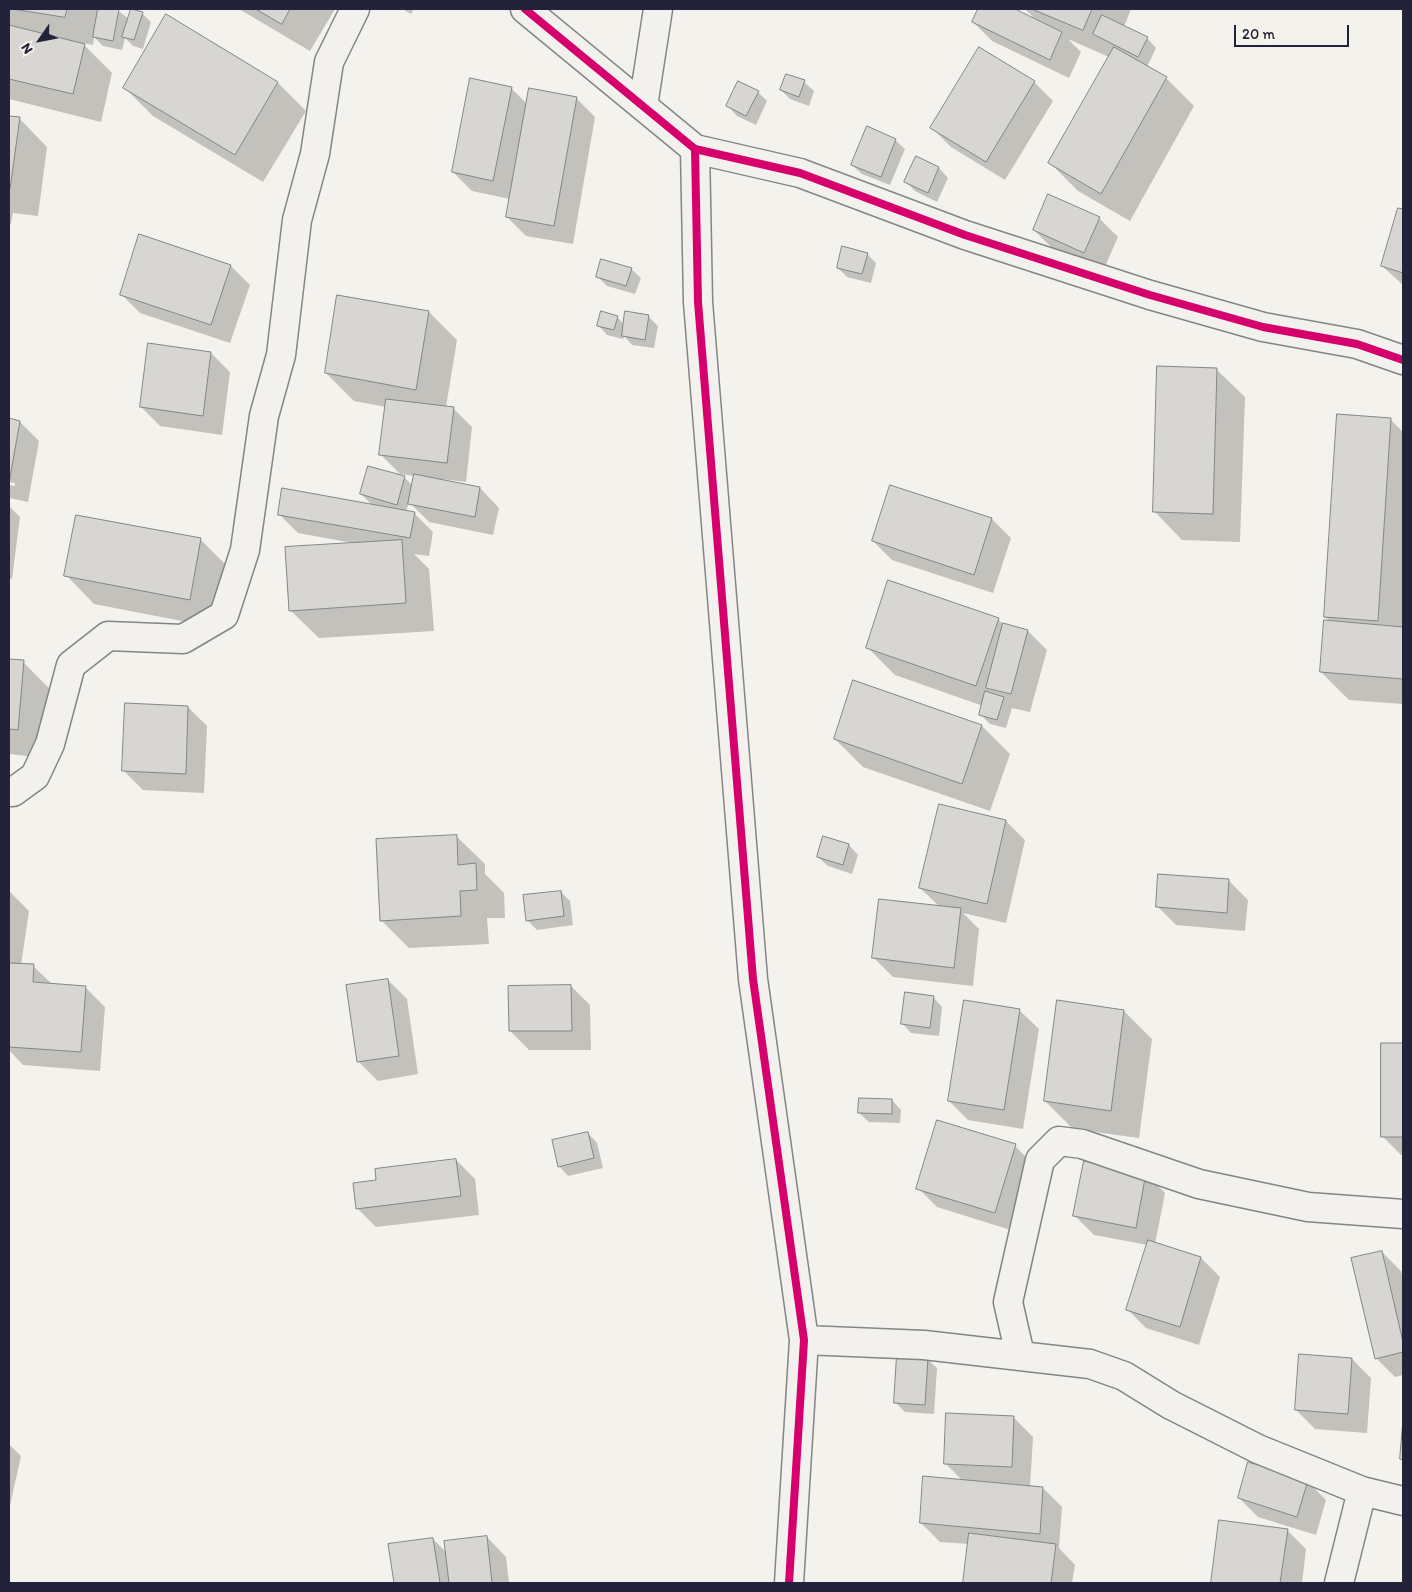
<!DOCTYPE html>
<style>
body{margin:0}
#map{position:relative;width:1412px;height:1592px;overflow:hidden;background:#f4f2ec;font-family:Itim,sans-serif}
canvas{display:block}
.frame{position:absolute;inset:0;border:10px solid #22223b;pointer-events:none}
.north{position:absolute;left:15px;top:15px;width:50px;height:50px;-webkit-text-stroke:4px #f7f3e8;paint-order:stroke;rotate:237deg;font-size:14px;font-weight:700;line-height:20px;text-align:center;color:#22223b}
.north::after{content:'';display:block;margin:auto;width:18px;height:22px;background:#22223b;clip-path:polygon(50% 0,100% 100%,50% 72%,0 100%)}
.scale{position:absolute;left:1234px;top:25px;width:115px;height:22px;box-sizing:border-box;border:2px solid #22223b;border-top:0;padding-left:6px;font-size:15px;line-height:18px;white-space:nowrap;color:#22223b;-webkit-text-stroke:4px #f7f3e8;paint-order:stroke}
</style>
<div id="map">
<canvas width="1412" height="1592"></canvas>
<div class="frame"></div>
<div class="north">N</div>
<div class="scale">20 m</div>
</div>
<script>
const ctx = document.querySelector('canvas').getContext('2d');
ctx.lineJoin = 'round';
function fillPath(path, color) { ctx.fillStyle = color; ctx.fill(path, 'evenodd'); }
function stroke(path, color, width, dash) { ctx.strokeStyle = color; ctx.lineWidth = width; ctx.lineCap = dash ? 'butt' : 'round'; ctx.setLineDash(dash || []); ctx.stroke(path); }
const shadow = new Path2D(`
 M 9,9 L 116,9 L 129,19 L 142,13 L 151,22 L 143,49 L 133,46 L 125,38 L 122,50 L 103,46 L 94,37 L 93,45 L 82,43 L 112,73 L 101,122 L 9,99 Z
 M 239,9 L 335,9 L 310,51 Z
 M 402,9 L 414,9 L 411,14 Z
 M 980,9 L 1012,9 L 1037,21 L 1025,9 L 1131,9 L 1124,27 L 1147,38 L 1156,48 L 1147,67 L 1166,78 L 1194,106 L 1130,221 L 1078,191 L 1050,163 L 1109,57 L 1068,39 L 1081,52 L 1069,78 L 992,41 L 973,22 Z
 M 167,16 L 278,83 L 306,111 L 263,182 L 153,116 L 125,88 Z
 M 804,82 L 814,91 L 809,106 L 790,99 L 781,90 Z
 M 1034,82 L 1053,101 L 1005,180 L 951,147 L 932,128 Z
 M 511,88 L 527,104 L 576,98 L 595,117 L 573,244 L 526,236 L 507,217 L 510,199 L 472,191 L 453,172 Z
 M 758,92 L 767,101 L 756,125 L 737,116 L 728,106 Z
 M 9,117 L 19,118 L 47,147 L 38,216 L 13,213 L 11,224 L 9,224 Z
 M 895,140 L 905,149 L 890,185 L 862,174 L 852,165 Z
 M 917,158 L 939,168 L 948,178 L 937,202 L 915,191 L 906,182 Z
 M 1399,209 L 1403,210 L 1403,285 L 1382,266 Z
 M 1099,218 L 1118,237 L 1103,271 L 1053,249 L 1034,230 Z
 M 867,254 L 876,263 L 871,283 L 847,277 L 838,268 Z
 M 231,266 L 250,285 L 230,343 L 140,313 L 121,294 Z
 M 631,269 L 641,278 L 635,294 L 607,286 L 598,277 Z
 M 429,312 L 457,340 L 446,407 L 453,408 L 472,427 L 466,482 L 442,479 L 442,481 L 480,488 L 499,508 L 493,535 L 429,522 L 409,502 L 406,512 L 414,513 L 433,532 L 429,556 L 414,554 L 429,569 L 434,631 L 319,638 L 290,610 L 353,543 L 298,533 L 279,514 L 373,506 L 361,494 L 404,477 L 413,486 L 415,476 L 400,474 L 381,455 L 386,407 L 354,401 L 326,373 Z
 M 648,316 L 658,326 L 654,348 L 632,345 L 624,336 L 623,339 L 607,335 L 598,325 L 617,317 L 624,324 Z
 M 211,353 L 230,372 L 222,435 L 160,426 L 141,407 Z
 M 1216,369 L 1245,397 L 1240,542 L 1182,540 L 1154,511 Z
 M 1390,419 L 1403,432 L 1403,704 L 1349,700 L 1321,672 L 1331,622 L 1325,617 Z
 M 9,420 L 20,422 L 39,441 L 28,502 L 9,498 L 9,485 L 15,486 L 15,483 L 9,482 Z
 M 891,486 L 992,519 L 1011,538 L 993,593 L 892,560 L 873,541 Z
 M 9,506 L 20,517 L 12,579 L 9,578 Z
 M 201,540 L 229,568 L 218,628 L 94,604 L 66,575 Z
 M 998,619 L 1003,624 L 1028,631 L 1047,650 L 1030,712 L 1012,708 L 1006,728 L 990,724 L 980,714 L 983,706 L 895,675 L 867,647 Z
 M 9,661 L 23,662 L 51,690 L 46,758 L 9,754 Z
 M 188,707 L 207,726 L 204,793 L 143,790 L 124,771 Z
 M 982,726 L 1010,754 L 990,811 L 863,767 L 835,739 Z
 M 1006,821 L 1025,840 L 1006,923 L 963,913 L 979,929 L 973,986 L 893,977 L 874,958 L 940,907 L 920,888 Z
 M 456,836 L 485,864 L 485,874 L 504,893 L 505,918 L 487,918 L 489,944 L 409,948 L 381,920 Z
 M 824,838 L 849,845 L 858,855 L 852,874 L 828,866 L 818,857 Z
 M 1229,881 L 1248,900 L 1245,931 L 1176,925 L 1157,906 Z
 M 9,891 L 29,911 L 21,965 L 33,966 L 53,985 L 86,988 L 105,1007 L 100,1071 L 23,1065 L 9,1050 Z
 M 561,892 L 570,901 L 573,925 L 537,930 L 527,920 Z
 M 388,980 L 407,999 L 418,1074 L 378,1081 L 359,1062 Z
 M 571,986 L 590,1005 L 591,1050 L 529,1050 L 510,1031 Z
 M 933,997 L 942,1007 L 939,1036 L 911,1033 L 902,1023 Z
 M 1019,1010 L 1039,1029 L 1023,1129 L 968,1120 L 949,1101 Z
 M 1124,1011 L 1152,1039 L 1139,1138 L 1073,1129 L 1045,1101 Z
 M 1382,1044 L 1403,1044 L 1403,1155 L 1401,1155 L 1382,1136 Z
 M 892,1100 L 901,1110 L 900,1123 L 869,1122 L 859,1113 Z
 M 588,1133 L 597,1143 L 603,1168 L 568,1176 L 559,1166 Z
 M 1015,1146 L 1034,1165 L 1014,1231 L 937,1207 L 918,1188 Z
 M 456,1160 L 475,1179 L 479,1215 L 376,1227 L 357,1208 L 377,1181 Z
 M 1146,1174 L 1165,1193 L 1155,1244 L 1201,1258 L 1220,1277 L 1199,1345 L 1146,1328 L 1127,1309 L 1148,1245 L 1094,1235 L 1075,1216 Z
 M 1382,1252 L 1401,1271 L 1403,1281 L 1403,1375 L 1395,1377 L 1376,1358 Z
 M 927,1359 L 937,1368 L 934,1414 L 905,1412 L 895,1402 Z
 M 1352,1359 L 1371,1378 L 1367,1433 L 1315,1429 L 1296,1410 Z
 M 1014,1418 L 1033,1437 L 1030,1487 L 1043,1488 L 1062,1507 L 1059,1548 L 1075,1565 L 1072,1583 L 964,1583 L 969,1544 L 940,1542 L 921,1523 L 963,1481 L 945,1463 Z
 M 9,1444 L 21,1456 L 9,1510 Z
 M 1307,1481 L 1326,1500 L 1316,1535 L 1258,1517 L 1239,1498 Z
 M 1220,1521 L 1287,1530 L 1306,1549 L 1302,1583 L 1212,1583 Z
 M 487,1537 L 506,1557 L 509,1583 L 395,1583 L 390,1545 L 433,1539 L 446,1552 Z`);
const building = new Path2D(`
 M 13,9 L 67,9 L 65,17 Z
 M 98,9 L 119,9 L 113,41 L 93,37 Z
 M 131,9 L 143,12 L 134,40 L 122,37 Z
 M 256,9 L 290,9 L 282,24 Z
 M 978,9 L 1015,9 L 1062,32 L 1050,60 L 972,22 Z
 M 1032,9 L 1092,9 L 1083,30 Z
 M 166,14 L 278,82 L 235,155 L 123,88 Z
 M 1102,15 L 1148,37 L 1138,57 L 1093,34 Z
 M 9,25 L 85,44 L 73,94 L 9,79 Z
 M 979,47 L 1035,81 L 986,162 L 930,128 Z
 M 1114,47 L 1167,77 L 1101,194 L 1048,163 Z
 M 786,74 L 805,80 L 799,97 L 780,90 Z
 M 470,78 L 512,87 L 493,181 L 452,172 Z
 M 738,81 L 759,91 L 746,116 L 726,106 Z
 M 529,88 L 577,97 L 554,226 L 506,217 Z
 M 9,116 L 20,117 L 10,189 L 9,189 Z
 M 867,126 L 896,139 L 881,177 L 851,165 Z
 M 916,156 L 939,167 L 928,193 L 904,182 Z
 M 1048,194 L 1100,217 L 1084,253 L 1033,230 Z
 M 1398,208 L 1403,209 L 1403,273 L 1381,266 Z
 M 139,234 L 231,265 L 211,325 L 120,295 Z
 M 842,246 L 868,253 L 862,274 L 837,268 Z
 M 601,259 L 632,268 L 626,286 L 596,277 Z
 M 337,295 L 429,311 L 416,390 L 325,373 Z
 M 601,311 L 618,316 L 614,330 L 597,326 Z
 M 625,311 L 649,315 L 645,340 L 622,336 Z
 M 148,343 L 211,352 L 203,416 L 140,407 Z
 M 1157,366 L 1217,368 L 1213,514 L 1153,512 Z
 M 386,399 L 454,407 L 447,463 L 379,455 Z
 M 1337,414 L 1391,418 L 1378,621 L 1324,617 Z
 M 9,418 L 20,421 L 9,483 Z
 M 368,466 L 405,476 L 397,505 L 360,494 Z
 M 414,474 L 480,487 L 475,517 L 408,504 Z
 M 890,485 L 992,518 L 974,575 L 872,541 Z
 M 282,488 L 415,512 L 410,538 L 278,515 Z
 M 76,515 L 201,538 L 190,600 L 64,576 Z
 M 402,540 L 406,603 L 289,611 L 285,547 Z
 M 888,580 L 999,618 L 976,686 L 866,648 Z
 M 1324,620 L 1403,627 L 1403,679 L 1320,672 Z
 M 1003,623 L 1028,630 L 1011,694 L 986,688 Z
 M 9,659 L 24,660 L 18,730 L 9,729 Z
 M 853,680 L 982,725 L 962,784 L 834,739 Z
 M 985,691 L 1004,697 L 997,720 L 979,715 Z
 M 125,703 L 188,706 L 186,774 L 122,771 Z
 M 939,804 L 1006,820 L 987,904 L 919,888 Z
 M 457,835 L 458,865 L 476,863 L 477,890 L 460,891 L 461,916 L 380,921 L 376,839 Z
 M 823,836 L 849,844 L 843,865 L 817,857 Z
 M 1158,874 L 1229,879 L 1227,913 L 1156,907 Z
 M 561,891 L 564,916 L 526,921 L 523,895 Z
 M 879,899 L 961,908 L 954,968 L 872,958 Z
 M 9,963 L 34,964 L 33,982 L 86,986 L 81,1052 L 9,1047 Z
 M 388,979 L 399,1056 L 357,1062 L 346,985 Z
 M 571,985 L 572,1031 L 509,1031 L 508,986 Z
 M 905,992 L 934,996 L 930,1028 L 901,1024 Z
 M 964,1000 L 1020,1009 L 1004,1110 L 948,1101 Z
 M 1057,1000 L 1124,1010 L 1111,1111 L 1044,1101 Z
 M 1381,1043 L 1403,1043 L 1403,1137 L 1381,1137 Z
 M 859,1098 L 892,1099 L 892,1114 L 858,1113 Z
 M 937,1120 L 1016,1144 L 995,1213 L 916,1189 Z
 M 588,1132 L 594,1158 L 558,1167 L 552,1140 Z
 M 456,1159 L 461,1196 L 356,1209 L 353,1183 L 376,1180 L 375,1169 Z
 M 1084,1161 L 1146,1173 L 1136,1228 L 1073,1216 Z
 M 1148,1240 L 1201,1257 L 1180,1327 L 1126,1310 Z
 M 1382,1251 L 1403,1342 L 1403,1352 L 1375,1359 L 1351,1258 Z
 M 1299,1354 L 1352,1358 L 1348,1414 L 1295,1410 Z
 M 897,1355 L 928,1357 L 925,1405 L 894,1403 Z
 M 946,1413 L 1014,1416 L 1012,1467 L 944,1464 Z
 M 1403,1420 L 1403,1460 L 1400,1459 Z
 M 1248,1462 L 1308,1480 L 1297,1517 L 1238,1498 Z
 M 923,1476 L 1043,1487 L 1040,1534 L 920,1523 Z
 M 1219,1520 L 1288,1529 L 1280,1583 L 1211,1583 Z
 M 969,1533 L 1056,1544 L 1051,1583 L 963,1583 Z
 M 487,1536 L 492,1583 L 449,1583 L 444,1541 Z
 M 433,1538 L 440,1583 L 394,1583 L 388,1544 Z`);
const street = new Path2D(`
 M 525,9 L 695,149 L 800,173 L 965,235 L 1150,295 L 1263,327 L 1357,344 L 1403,360
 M 643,106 L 658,9
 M 695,149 L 698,302 L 753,979 L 804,1340 L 789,1583
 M 9,792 L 13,792 L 35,776 L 50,744 L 71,665 L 108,636 L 183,639 L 224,615 L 245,550 L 264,416 L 281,355 L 297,220 L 315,154 L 329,62 L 355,9
 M 804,1340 L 924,1345 L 1090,1364 L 1124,1376 L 1171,1405 L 1258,1449 L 1362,1491 L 1403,1501
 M 1020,1355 L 1008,1302 L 1040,1160 L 1059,1141 L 1082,1144 L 1199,1184 L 1308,1207 L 1403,1214
 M 1339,1583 L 1362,1491`);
const cycleway = new Path2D(`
 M 525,9 L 695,149 L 800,173 L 965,235 L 1150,295 L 1263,327 L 1357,344 L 1403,360
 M 695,149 L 698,302 L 753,979 L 804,1340 L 789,1583`);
fillPath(shadow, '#0003');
fillPath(building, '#d7d6d3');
stroke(building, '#858486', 1);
stroke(street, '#858486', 31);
stroke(street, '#f2f1ed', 28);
stroke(cycleway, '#d6006c', 8);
</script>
